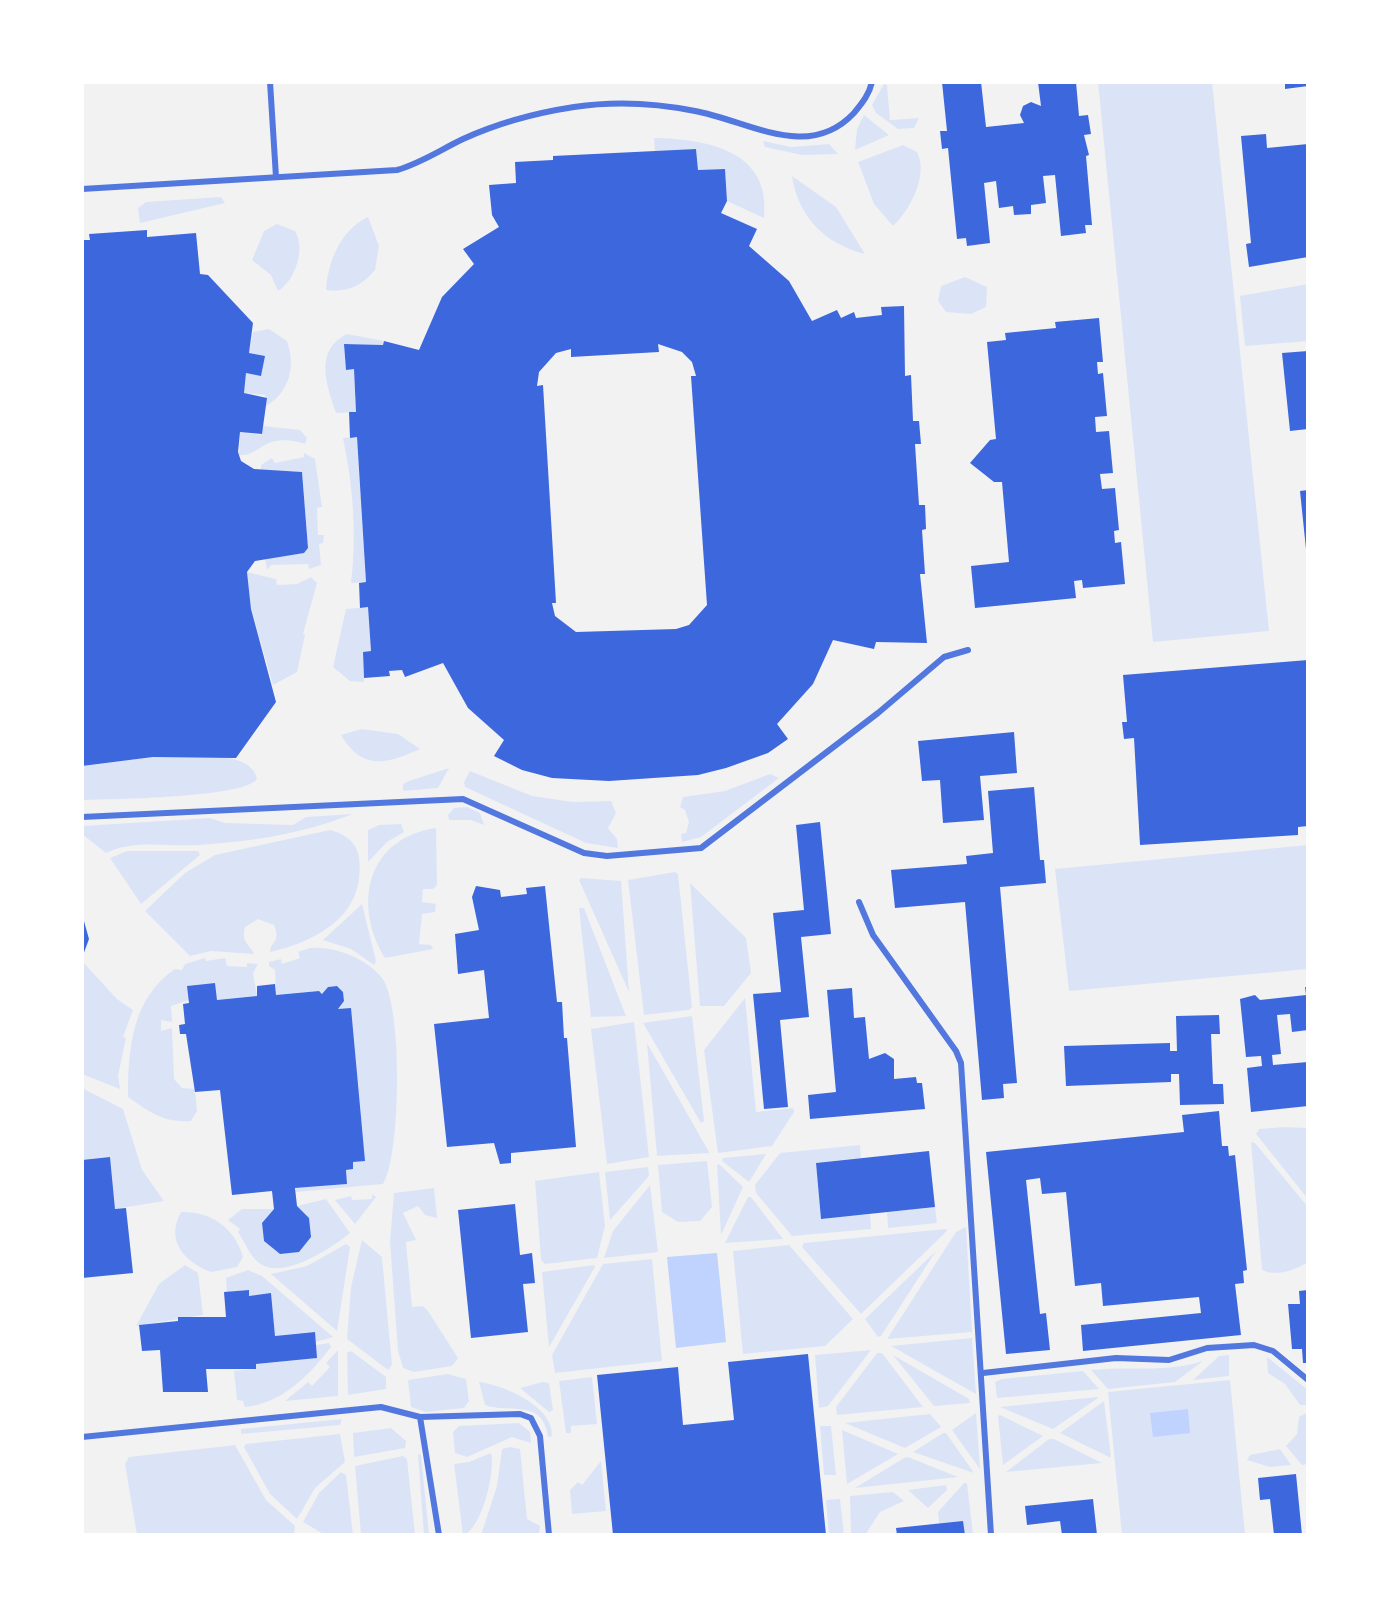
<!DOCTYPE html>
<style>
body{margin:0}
#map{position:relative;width:1390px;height:1617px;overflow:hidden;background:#f2f2f2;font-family:Raleway,sans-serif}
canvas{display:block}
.frame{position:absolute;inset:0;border:84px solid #fff;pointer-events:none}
</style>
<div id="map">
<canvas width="1390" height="1617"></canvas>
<div class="frame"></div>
</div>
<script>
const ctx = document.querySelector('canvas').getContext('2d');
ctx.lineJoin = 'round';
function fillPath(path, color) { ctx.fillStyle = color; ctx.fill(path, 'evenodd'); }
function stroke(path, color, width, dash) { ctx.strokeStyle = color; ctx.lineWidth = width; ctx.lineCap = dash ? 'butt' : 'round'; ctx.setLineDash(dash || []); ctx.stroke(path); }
const green = new Path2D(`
 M 1098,82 L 1212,82 L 1269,631 L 1153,642 Z
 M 884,84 L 887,85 L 890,120 L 919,118 L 914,128 L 898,129 L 876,113 L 872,105 Z
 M 864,115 L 889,135 L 855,150 L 857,129 Z
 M 654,138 C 702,139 772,148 764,218 L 727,201 L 725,169 L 698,170 L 696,149 L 655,153 Z
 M 763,141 L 791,147 L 829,144 L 838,154 L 802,155 L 765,147 Z
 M 903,145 L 917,152 C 929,175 910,210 893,226 L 874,204 L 858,162 Z
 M 792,176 L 836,207 L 865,254 C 825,244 798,217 792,176 Z
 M 221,197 L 225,203 L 140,223 L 138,208 L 146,202 Z
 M 368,217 L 379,246 L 375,270 C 362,286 346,293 326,290 C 328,262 340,230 368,217 Z
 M 277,224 L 295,231 C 306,249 295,281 278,291 L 271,275 L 252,260 L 264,231 Z
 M 965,277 L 987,287 L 986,307 L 971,314 L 946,312 L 938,301 L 941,286 Z
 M 1308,284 L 1308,341 L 1245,346 L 1240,296 Z
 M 269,329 L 287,341 C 296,366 290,392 266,406 L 265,395 L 244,393 L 246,373 L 261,375 L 264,356 L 249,353 L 253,332 Z
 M 347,334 L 384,341 L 383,345 L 344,344 L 346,369 L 354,369 L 356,412 L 336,413 C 326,384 314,350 347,334 Z
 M 263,426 L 300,430 L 307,438 L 305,444 C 295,441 283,438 269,443 C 257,448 253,456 239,455 L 240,432 L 261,435 Z
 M 357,437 L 366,582 L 351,583 C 357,534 353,486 343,438 Z
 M 304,453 L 315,459 L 322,507 L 317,508 L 318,535 L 324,535 L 323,543 L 319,544 L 321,565 L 309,569 L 308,564 L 271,565 L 267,570 L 265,558 L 304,553 L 308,548 L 302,472 L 261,470 L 261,465 L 272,458 L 275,463 L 304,457 Z
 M 247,572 L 276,579 L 277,585 L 297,584 L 311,577 L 317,583 L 303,634 L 305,635 L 297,672 L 273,685 L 251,609 Z
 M 368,607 L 371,651 L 363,652 L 364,682 L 350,681 L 333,667 L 346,609 Z
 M 362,729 L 398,734 L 420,749 C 387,764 362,771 341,735 Z
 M 153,757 C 181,757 251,747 257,779 C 244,798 111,799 82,800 L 82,766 Z
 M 449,768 L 438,788 L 403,791 L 403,784 L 409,781 Z
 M 470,771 L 532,796 L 573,802 L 611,801 L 616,813 L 608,828 L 617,839 L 618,848 L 586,843 L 465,787 L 464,782 Z
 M 770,774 L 779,778 L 701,837 L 682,842 L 681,834 L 686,833 L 689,822 L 685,810 L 680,807 L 683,797 L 725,791 Z
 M 467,807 L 480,813 L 484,825 L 471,820 L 449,820 L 448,815 L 454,808 Z
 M 353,814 C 300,834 257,841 198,845 C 168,847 134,839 106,853 L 82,834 L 82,826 L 210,818 L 225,823 L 293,825 L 306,817 Z
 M 379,825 L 401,824 L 404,832 L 387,842 L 368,862 L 368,830 Z
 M 436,828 L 437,885 L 433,889 L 423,889 L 422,902 L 436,904 L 435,912 L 422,914 L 419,944 L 431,945 L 433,949 L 385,958 C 352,904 367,838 436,828 Z
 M 330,830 C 345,834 357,842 359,858 C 366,915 318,941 270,952 C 271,940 281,943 274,925 L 258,919 L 245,927 C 241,943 249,943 254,954 L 211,951 L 190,956 L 145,911 L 185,873 L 215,855 Z
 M 1308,845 L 1308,969 L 1069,991 L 1055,869 Z
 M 127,851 L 198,851 L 200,855 L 141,904 L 110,858 Z
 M 675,872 L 678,874 L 692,1007 L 689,1010 L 644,1015 L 628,880 Z
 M 581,878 L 621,881 L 629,992 L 579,880 Z
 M 690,883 L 746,938 L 751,973 L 724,1006 L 700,1006 Z
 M 362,904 L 376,961 L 374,965 L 351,949 L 323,940 Z
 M 579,908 L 584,908 L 626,1016 L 591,1017 Z
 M 310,948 C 335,946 366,958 382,978 C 403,1005 401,1157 383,1184 L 296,1192 L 296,1188 L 347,1184 L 346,1170 L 353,1169 L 338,1009 L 344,1001 L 343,992 L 337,986 L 328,987 L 322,994 L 318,991 L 276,995 L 275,970 L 269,966 L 269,962 L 281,959 L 282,964 L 300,958 L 298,952 Z
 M 205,958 L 206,961 L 225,958 L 227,966 L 247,967 L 247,963 L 258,964 L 253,973 L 257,996 L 217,1000 L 215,983 L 188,986 L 189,1000 L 171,1006 L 172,1022 L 161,1020 L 161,1031 L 172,1028 L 174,1079 L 182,1088 L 195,1089 L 197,1111 L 191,1121 C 164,1123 149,1112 128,1097 C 128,1049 132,998 175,969 L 182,970 L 185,964 Z
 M 82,961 L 117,999 L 133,1010 L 123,1037 L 126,1038 L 118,1076 L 120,1089 L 82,1074 Z
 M 745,998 L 756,1112 L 793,1108 L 794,1112 L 772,1146 L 718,1153 L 704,1050 Z
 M 692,1016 L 704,1121 L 701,1123 L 643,1023 Z
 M 634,1022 L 649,1157 L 607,1164 L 591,1029 Z
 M 647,1043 L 709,1152 L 709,1153 L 657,1156 Z
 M 82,1088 L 123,1109 L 142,1170 L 164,1201 L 115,1209 L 110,1157 L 82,1160 Z
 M 1284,1127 L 1308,1128 L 1308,1199 L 1256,1134 L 1259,1129 Z
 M 1251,1142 L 1255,1143 L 1308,1207 L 1308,1262 C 1296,1270 1276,1277 1262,1270 Z
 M 860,1145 L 861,1158 L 816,1163 L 821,1218 L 870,1214 L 871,1229 L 792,1236 L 756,1193 L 755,1185 L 780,1153 Z
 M 766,1154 L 749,1182 L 722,1161 L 723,1158 Z
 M 707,1161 L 712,1207 L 700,1221 L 678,1222 L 662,1212 L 658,1165 Z
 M 719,1164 L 743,1187 L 721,1235 L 717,1165 Z
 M 648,1167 L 649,1176 L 610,1220 L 605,1172 Z
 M 599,1172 L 605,1226 L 597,1258 L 545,1264 L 541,1260 L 535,1181 Z
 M 650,1185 L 658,1252 L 604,1258 L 613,1231 Z
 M 434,1188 L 437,1218 L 425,1215 L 418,1206 L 403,1213 L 416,1240 L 406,1242 L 412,1307 L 423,1306 L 428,1311 L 458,1358 L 452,1366 L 414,1372 L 403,1368 L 398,1351 L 390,1242 L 394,1193 Z
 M 372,1194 L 376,1197 L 355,1224 L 335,1200 L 351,1196 L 352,1200 L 372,1199 Z
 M 748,1197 L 751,1197 L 783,1239 L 725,1243 Z
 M 326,1199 L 350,1233 C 332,1248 282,1281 259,1263 C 249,1255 245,1242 238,1232 L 240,1229 L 228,1220 L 242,1209 L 274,1209 L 262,1223 L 264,1241 L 280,1254 L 297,1206 Z
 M 935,1207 L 937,1223 L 888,1228 L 887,1212 Z
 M 181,1212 C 211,1211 235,1228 243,1257 L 237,1267 L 211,1272 C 184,1262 165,1240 181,1212 Z
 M 966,1227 L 972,1332 L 887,1339 L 956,1232 Z
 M 945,1229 L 948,1230 L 861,1314 L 802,1247 L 804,1243 Z
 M 362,1240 L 382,1257 L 392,1365 L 388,1370 L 347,1339 L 351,1287 Z
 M 346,1244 L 350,1247 L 337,1331 L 271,1274 L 307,1266 Z
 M 789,1245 L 853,1319 L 825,1346 L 743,1354 L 733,1251 Z
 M 936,1251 L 881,1336 L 878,1337 L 865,1319 Z
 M 652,1259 L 662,1361 L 555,1373 L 552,1355 L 603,1264 Z
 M 185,1265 L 198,1273 L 203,1315 L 136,1326 L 159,1284 Z
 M 594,1265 L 595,1267 L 549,1347 L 542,1272 Z
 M 248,1270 L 262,1276 L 333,1337 L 316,1342 L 314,1332 L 275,1336 L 271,1294 L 249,1296 L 248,1290 L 227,1292 L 226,1278 Z
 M 972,1338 L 976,1394 L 891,1346 Z
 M 329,1343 L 331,1347 C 308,1377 282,1403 245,1407 L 243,1401 L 237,1400 L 234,1371 L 256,1369 L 256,1364 L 316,1358 L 316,1345 Z
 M 338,1350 L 338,1396 L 285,1401 L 308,1382 L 312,1386 L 330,1367 L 326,1363 Z
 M 871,1350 L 828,1406 L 819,1408 L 815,1355 Z
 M 351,1351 L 386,1377 L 386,1389 L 348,1395 L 347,1353 Z
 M 877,1353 L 882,1353 L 923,1407 L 837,1415 L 836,1407 Z
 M 893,1355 L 969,1399 L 970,1403 L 934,1406 Z
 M 1229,1355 L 1229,1376 L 1193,1380 L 1219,1356 Z
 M 1267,1357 L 1308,1390 L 1308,1405 L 1300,1405 L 1285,1384 L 1268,1373 Z
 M 1203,1361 L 1175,1382 L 1108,1389 L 1091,1370 C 1130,1366 1165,1373 1203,1361 Z
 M 1083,1371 L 1099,1389 L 997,1398 L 995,1382 L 1002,1379 Z
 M 448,1374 L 466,1379 L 469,1401 L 464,1408 L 426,1412 L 411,1407 L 408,1380 Z
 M 592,1377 L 597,1424 L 571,1426 L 571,1433 L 566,1433 L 559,1381 Z
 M 1230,1380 L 1245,1535 L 1122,1535 L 1108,1392 Z
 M 479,1382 C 503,1385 554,1406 552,1436 L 548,1437 C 543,1398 510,1414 485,1405 Z
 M 543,1382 L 549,1383 L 553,1410 L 549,1412 L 520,1388 Z
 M 1098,1398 L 1053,1429 L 1000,1407 L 1097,1397 Z
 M 1104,1401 L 1111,1457 L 1109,1457 L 1060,1433 Z
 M 1308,1412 L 1308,1464 L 1302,1465 L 1286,1446 L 1297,1434 L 1299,1417 Z
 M 976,1413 L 980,1469 L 952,1430 Z
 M 930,1414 L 941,1427 L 905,1448 L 845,1423 Z
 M 1000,1415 L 1043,1436 L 1003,1465 L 998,1416 Z
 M 342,1419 L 340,1425 L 241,1434 L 241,1429 Z
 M 519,1423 L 530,1432 L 531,1443 L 512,1437 L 467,1457 L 455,1453 L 453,1432 L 459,1426 Z
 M 820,1426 L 831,1426 L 836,1475 L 824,1475 Z
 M 391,1428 L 406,1441 L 405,1448 L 354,1457 L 353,1433 Z
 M 842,1430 L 898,1454 L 847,1484 Z
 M 943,1433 L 946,1433 L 974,1473 L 913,1452 Z
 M 340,1434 L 345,1462 L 315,1488 L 297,1519 L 270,1494 L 244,1447 L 246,1444 Z
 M 1049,1439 L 1054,1439 L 1102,1463 L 1006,1472 Z
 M 235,1445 L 266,1500 L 295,1526 L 294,1535 L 137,1535 L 125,1464 L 129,1457 Z
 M 510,1447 L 520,1449 L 527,1519 L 540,1526 L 539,1535 L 481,1535 L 497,1486 L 502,1449 Z
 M 1280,1449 L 1291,1465 L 1270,1467 L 1247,1460 L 1250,1455 Z
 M 491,1453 C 496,1469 482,1530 463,1535 L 454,1464 L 469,1462 Z
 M 418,1454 L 421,1455 L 429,1535 L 424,1535 Z
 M 403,1456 L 407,1459 L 415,1535 L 361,1535 L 355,1466 Z
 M 908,1457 L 958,1477 L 855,1488 L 904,1458 Z
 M 601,1461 L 606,1511 L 572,1514 L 570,1490 L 578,1482 L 582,1485 Z
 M 341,1472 L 346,1475 L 353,1535 L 325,1535 L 303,1522 L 319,1493 Z
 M 964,1483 L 967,1483 L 973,1535 L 939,1524 L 938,1512 Z
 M 946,1485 L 947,1490 L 928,1508 L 908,1490 Z
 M 893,1492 L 904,1501 L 880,1512 L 865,1535 L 851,1535 L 850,1496 Z
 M 840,1499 L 844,1535 L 829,1535 L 826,1500 Z`);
const water = new Path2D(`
 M 717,1253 L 726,1342 L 676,1348 L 667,1257 Z
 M 1188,1409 L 1190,1433 L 1153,1437 L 1150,1413 Z`);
const building = new Path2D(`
 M 942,82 L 981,82 L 986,127 L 1024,123 L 1020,115 L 1023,106 L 1031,102 L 1041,106 L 1038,82 L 1076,82 L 1079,116 L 1088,115 L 1091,134 L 1084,135 L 1089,155 L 1086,156 L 1092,225 L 1085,225 L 1086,233 L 1061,236 L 1055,175 L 1043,176 L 1046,203 L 1031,205 L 1031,214 L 1014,215 L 1013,206 L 999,208 L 996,181 L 984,183 L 990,243 L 967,246 L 966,238 L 957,239 L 948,148 L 942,149 L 940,131 L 947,131 Z
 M 1285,82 L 1308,82 L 1308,86 L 1285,89 Z
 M 1266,134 L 1267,148 L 1308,144 L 1308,257 L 1249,267 L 1246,244 L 1251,243 L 1241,136 Z
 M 696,149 L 698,170 L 725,169 L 727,201 L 721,213 L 757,229 L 749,246 L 789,281 L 812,321 L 837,310 L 841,318 L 854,312 L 856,318 L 882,315 L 881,307 L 904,306 L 905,376 L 911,375 L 913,421 L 919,421 L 921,444 L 915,444 L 919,505 L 925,505 L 926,529 L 922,530 L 925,574 L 920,574 L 927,643 L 876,642 L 874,649 L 833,640 L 813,684 L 777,724 L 788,739 L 768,753 L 726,768 L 698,775 L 609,781 L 552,778 L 522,770 L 494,756 L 504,740 L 468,708 L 443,663 L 405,677 L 402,670 L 389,671 L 390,676 L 364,678 L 363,652 L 371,651 L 368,607 L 360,608 L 359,583 L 366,582 L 357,437 L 350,438 L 349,412 L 356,412 L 354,369 L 346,370 L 344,344 L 383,345 L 384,341 L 419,350 L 442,297 L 474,264 L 463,249 L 499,227 L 492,215 L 489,185 L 516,183 L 515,162 L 553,160 L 553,156 ZM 658,344 L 682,352 L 692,362 L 696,376 L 691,376 L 707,605 L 689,625 L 676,629 L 576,632 L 555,616 L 552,603 L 556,603 L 543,385 L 537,386 L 539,372 L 556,353 L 571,349 L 571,357 L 659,352 Z
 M 147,230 L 147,237 L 196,233 L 200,274 L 208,275 L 253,323 L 249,353 L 265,356 L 261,376 L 246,373 L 244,393 L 267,398 L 262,434 L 240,432 L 238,452 L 241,461 L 254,469 L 302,472 L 308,548 L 304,553 L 255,561 L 247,572 L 251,609 L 276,702 L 236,758 L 153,757 L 82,766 L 82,240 L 90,240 L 89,234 Z
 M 1099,318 L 1103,362 L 1097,362 L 1098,374 L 1103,373 L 1107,416 L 1095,417 L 1096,432 L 1109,431 L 1113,473 L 1100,474 L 1102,489 L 1115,488 L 1119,530 L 1114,531 L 1115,543 L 1121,542 L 1125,584 L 1083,588 L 1082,580 L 1074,581 L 1076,598 L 975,608 L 971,566 L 1009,562 L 1002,482 L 994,482 L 970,463 L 990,440 L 996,439 L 987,342 L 1006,340 L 1005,333 L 1056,328 L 1055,322 Z
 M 1308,351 L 1308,429 L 1290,431 L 1282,353 Z
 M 1308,490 L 1308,549 L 1306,549 L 1300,491 Z
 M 1308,660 L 1308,826 L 1298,827 L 1298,835 L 1140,845 L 1134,738 L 1124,739 L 1122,722 L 1127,722 L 1123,675 Z
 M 1014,732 L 1017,773 L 980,776 L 984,820 L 943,823 L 940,780 L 922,781 L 918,741 Z
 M 1034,787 L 1040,860 L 1044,860 L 1046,883 L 1000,887 L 1017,1083 L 1003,1084 L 1004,1098 L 982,1100 L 965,902 L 895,908 L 891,870 L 967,864 L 966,856 L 993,853 L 988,791 Z
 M 820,822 L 831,934 L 801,937 L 809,1017 L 780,1020 L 788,1107 L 764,1109 L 753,994 L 781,992 L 773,913 L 804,910 L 796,825 Z
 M 476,886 L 500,890 L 501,897 L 527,894 L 526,888 L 545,886 L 557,1002 L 562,1002 L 564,1038 L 567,1038 L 576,1147 L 511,1153 L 511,1163 L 500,1164 L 494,1143 L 447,1147 L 434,1024 L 489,1018 L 484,970 L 458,974 L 455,934 L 479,930 L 472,897 Z
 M 82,914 L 89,939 L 82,958 Z
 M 215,983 L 217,1000 L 257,996 L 257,986 L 275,984 L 276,995 L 319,991 L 322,994 L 328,987 L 337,986 L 343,992 L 344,1001 L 338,1009 L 351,1008 L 365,1161 L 353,1162 L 353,1169 L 346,1170 L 347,1184 L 295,1188 L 297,1206 L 309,1218 L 311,1237 L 299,1252 L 280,1254 L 264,1241 L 262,1223 L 274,1209 L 272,1191 L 232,1195 L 220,1090 L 195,1092 L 186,1034 L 180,1034 L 179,1025 L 185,1024 L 183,1004 L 189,1003 L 187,986 Z
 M 1305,987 L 1308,987 L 1308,1030 L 1292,1032 L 1290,1014 L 1277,1015 L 1281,1054 L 1272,1055 L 1273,1065 L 1308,1062 L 1308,1106 L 1251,1112 L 1247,1068 L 1262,1066 L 1261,1056 L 1246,1057 L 1240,999 L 1255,995 L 1260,1000 L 1306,995 Z
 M 852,988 L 854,1018 L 865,1017 L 869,1059 L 885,1053 L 894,1059 L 894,1079 L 916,1077 L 917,1083 L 922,1083 L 925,1109 L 810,1119 L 808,1095 L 836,1092 L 827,990 Z
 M 1219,1015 L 1220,1034 L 1211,1034 L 1213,1084 L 1223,1084 L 1224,1104 L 1180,1105 L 1179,1074 L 1171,1074 L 1171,1082 L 1066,1086 L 1064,1046 L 1170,1043 L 1170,1051 L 1177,1051 L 1176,1016 Z
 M 1219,1111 L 1222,1146 L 1228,1146 L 1229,1156 L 1235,1155 L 1247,1270 L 1243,1271 L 1244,1283 L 1235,1284 L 1241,1335 L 1083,1351 L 1081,1325 L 1201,1313 L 1199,1297 L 1103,1306 L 1101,1283 L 1075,1286 L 1066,1192 L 1042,1194 L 1040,1178 L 1026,1180 L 1040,1314 L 1046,1313 L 1050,1350 L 1006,1354 L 986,1152 L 1184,1132 L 1182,1115 Z
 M 929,1151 L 935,1207 L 821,1219 L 816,1163 Z
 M 110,1157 L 115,1209 L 126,1208 L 133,1273 L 82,1278 L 82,1160 Z
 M 515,1204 L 520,1255 L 532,1253 L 535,1283 L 523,1284 L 528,1332 L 471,1338 L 458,1210 Z
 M 249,1290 L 249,1296 L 271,1293 L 275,1336 L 315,1332 L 317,1358 L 256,1364 L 256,1369 L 206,1369 L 208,1392 L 163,1392 L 160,1350 L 142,1351 L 139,1325 L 178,1321 L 178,1317 L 226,1317 L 224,1292 Z
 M 1308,1290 L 1308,1363 L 1303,1363 L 1302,1349 L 1292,1349 L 1288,1304 L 1300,1304 L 1299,1291 Z
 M 808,1354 L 826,1535 L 613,1535 L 597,1375 L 678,1367 L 683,1425 L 734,1420 L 728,1362 Z
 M 1296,1474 L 1302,1535 L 1274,1535 L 1270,1499 L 1260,1500 L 1258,1478 Z
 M 1093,1499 L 1097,1535 L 1062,1535 L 1060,1521 L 1027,1525 L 1025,1506 Z
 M 963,1521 L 965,1535 L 897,1535 L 896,1528 Z`);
const minor = new Path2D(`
 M 270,82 L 276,177
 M 82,189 L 397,170 C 421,163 440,150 463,139 C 498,123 535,113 574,107 C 614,101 655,103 695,111 C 749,121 808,162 854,113 C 862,103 869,95 872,82
 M 82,817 L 463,799 L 584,853 L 607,856 L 701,848 L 878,713 L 944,657 L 968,650
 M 859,902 L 873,935 L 956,1051 L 961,1063 L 991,1535
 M 983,1373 L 1116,1358 L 1169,1360 L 1207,1348 L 1254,1345 L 1273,1351 L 1308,1380
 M 420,1417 L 439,1535
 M 82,1437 L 381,1407 L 420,1417 L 520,1414 L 531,1418 L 540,1436 L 549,1535`);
fillPath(green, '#dbe4f7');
fillPath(water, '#bfd3fe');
fillPath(building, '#3d67dc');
stroke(minor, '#5277de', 6);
</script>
